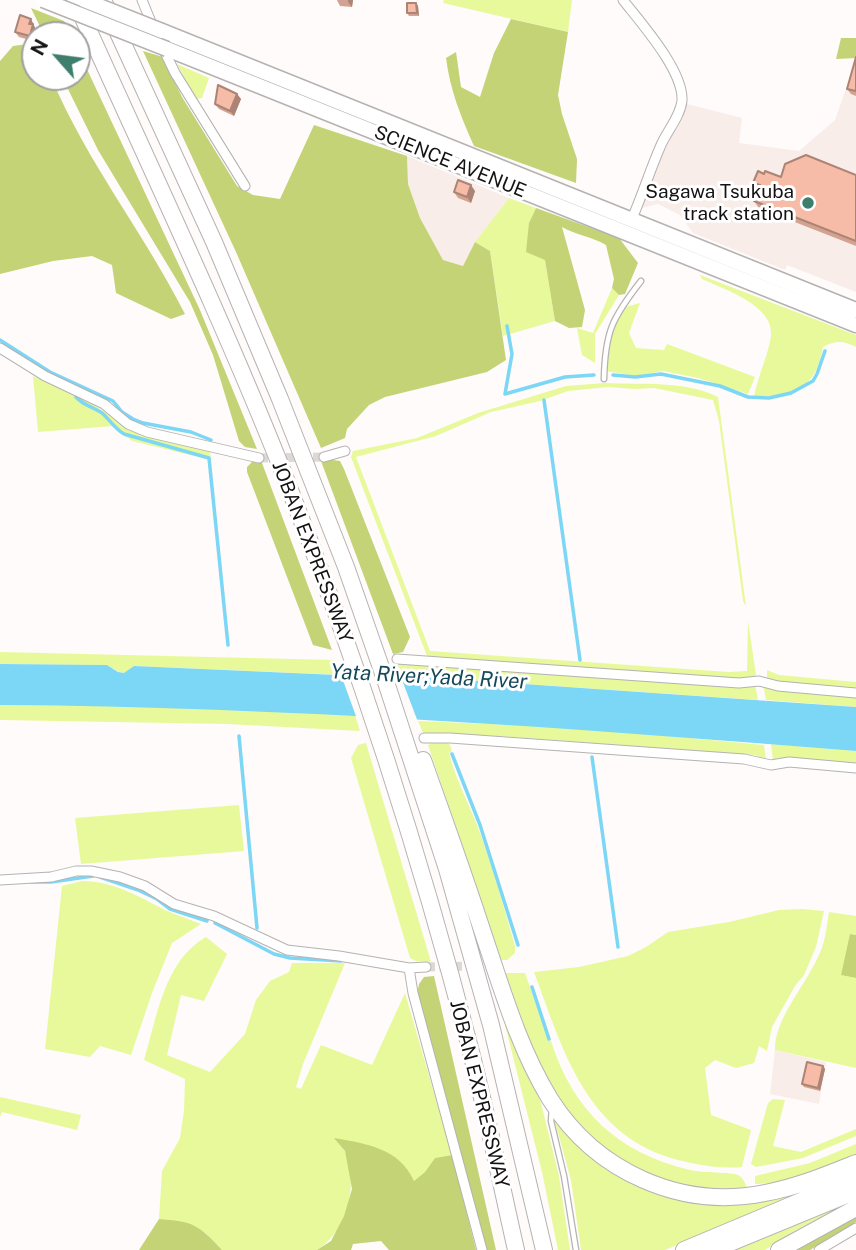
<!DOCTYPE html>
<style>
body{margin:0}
#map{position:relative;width:856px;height:1250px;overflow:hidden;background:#fefbfa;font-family:"Public Sans",sans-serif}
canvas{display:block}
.north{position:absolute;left:21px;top:21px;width:70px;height:70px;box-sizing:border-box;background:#fff;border:2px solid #a1a0a0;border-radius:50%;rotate:298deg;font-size:19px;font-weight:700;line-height:28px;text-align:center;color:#141212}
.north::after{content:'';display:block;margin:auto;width:24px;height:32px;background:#3e7e6d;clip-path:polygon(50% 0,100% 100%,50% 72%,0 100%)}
</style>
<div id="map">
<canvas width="856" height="1250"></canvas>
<div class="north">N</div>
</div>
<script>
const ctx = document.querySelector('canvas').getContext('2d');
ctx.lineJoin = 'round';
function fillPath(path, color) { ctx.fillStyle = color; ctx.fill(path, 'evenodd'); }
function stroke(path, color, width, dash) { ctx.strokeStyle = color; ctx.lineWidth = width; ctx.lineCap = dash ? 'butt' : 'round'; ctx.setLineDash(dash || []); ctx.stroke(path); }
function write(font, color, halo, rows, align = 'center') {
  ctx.font = font + ' "Public Sans",sans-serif'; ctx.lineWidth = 6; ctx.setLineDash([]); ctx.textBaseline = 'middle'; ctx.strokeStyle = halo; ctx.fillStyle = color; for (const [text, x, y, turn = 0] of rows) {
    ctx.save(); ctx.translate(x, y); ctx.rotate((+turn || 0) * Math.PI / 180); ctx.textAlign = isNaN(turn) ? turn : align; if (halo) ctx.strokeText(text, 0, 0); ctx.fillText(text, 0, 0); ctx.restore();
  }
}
const built = new Path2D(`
 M 856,60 L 856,292 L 787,265 L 785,270 L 693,233 L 680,215 L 658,204 L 641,208 L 650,181 L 687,104 L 742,118 L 739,143 L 799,151 L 835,120 Z
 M 407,156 L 509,198 L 475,242 L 463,266 L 443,260 L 420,218 L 408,184 Z
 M 775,1050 L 826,1062 L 819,1104 L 770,1094 Z`);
const green = new Path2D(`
 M 444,0 L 572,0 L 568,32 L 443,3 Z
 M 177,64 L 209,78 L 202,98 L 196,99 Z
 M 509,198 L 536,208 L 529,223 L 545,260 L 555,321 L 503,336 L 490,251 L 475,242 Z
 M 700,275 L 856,335 L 856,347 C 843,341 836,340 823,347 C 821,356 819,366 814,374 C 803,393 774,398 754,396 C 758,376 768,356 771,336 C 775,306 724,289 702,279 Z
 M 612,288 L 619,295 L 595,334 L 595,363 L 582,355 L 577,328 L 593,333 Z
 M 640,303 L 629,333 L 636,348 L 664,350 L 667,344 L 755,377 L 748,394 L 698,378 L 663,371 L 636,376 L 606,371 L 612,330 L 622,308 Z
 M 33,376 L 88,401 L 133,430 L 210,452 L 211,460 L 132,441 L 113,426 L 38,432 Z
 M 605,383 C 641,385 684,380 718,397 L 746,606 L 743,601 L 719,421 L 713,400 L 654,388 L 634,389 L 608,387 L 568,391 L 540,401 L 491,412 L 436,436 L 356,457 L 430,651 L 728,672 L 747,671 L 748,621 L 756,675 L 752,679 L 427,656 L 351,457 L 353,451 L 417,438 L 478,413 L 566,386 Z
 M 0,652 L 335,660 L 342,675 L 134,666 L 125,673 L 119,672 L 107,665 L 0,664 Z
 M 397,663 L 755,684 L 758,700 L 408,676 L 408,671 L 405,670 L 402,676 Z
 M 767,670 L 779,675 L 856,682 L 856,688 L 778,683 L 767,679 Z
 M 763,684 L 856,696 L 856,707 L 766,700 Z
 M 0,705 L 147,706 L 355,715 L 360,731 L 227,724 L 0,720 Z
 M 418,721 L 583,728 L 764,745 L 766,760 L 755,755 L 731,753 L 498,736 L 423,733 Z
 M 437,740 C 446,740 450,742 452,751 L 449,753 C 456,780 469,804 479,830 C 493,869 504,907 515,946 L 515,953 L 507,960 L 501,960 L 428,745 Z
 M 366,743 L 431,962 L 416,961 L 410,958 L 351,758 L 358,745 Z
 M 771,744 L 856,751 L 856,763 L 794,758 L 773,760 Z
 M 239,805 L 244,851 L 81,864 L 75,818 Z
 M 82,881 C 113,881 138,896 165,910 C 176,915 189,919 201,924 L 172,943 L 152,993 L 131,1055 L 100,1046 L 90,1057 L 45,1049 L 62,886 Z
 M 802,909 L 824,911 L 816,947 L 804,975 L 795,986 L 772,1027 L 767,1051 L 759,1046 L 754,1063 L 736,1068 L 715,1060 L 705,1068 L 711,1115 L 751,1130 L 742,1167 C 720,1169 699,1165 678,1160 C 586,1136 563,1050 534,972 L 579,967 L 628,956 L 646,947 L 668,932 L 729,922 L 779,910 Z
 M 829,912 L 856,916 L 856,935 L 851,934 L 841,975 L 856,978 L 856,1068 L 775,1050 C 774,1018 809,982 821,950 C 826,938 827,924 829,912 Z
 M 206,937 L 227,954 L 204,1001 L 181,995 L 167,1055 L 210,1072 L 245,1034 L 256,1000 L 270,981 L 289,972 L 292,963 L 345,963 L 303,1064 L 296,1087 L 301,1089 L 321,1045 L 372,1065 L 405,993 L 452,1155 L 435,1158 L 425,1172 L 414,1181 L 335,1138 C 338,1142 343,1147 345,1152 C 359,1185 347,1231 317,1250 L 222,1250 C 199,1225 193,1221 159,1219 L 162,1171 L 180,1138 L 184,1111 L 185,1079 L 144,1060 C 157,1017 164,961 206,937 Z
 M 504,973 L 525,973 L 549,1041 L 551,1041 C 573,1111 618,1153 690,1170 C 702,1173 731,1172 738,1175 C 743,1177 745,1183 747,1188 C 670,1194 603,1165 559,1100 C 534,1062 519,1016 504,973 Z
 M 501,1009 L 541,1103 L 559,1176 L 570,1250 L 558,1250 L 542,1172 Z
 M 0,1097 L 81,1115 L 77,1130 L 2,1112 L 0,1117 Z
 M 773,1099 L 785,1100 L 773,1146 L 801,1152 L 856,1129 L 856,1136 L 803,1158 L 756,1167 L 751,1164 L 768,1103 Z
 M 557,1119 L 588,1150 L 714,1203 L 856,1170 L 665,1250 L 581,1250 L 571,1180 L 555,1122 Z
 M 856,1144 L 856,1154 C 824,1168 790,1184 755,1184 L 755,1176 L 810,1163 Z
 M 856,1199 L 796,1230 L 765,1250 L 727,1250 Z`);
const forest = new Path2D(`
 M 31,8 L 64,21 L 71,35 L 44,35 Z
 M 511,19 L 568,32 L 558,95 L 562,114 L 577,159 L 576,183 L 474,146 C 461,117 450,90 446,58 L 456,52 L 461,87 L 480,97 L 494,53 Z
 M 841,38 L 856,38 L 856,58 L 836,59 Z
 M 35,43 L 35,77 L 51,77 C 86,161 144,233 185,314 L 171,319 L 116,293 L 112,265 L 92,256 L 53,261 L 0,274 L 0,61 L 13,46 Z
 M 77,48 L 200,310 L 257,449 L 245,447 L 239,441 L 213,355 L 190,302 L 98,150 L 64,81 L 62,77 L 77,77 Z
 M 143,51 L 163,57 L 182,97 L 237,186 L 253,195 L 280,199 L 314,125 L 407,156 L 408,184 L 420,218 L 443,260 L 463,266 L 475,242 L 490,251 L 506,360 L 487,372 L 385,397 L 369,405 L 347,429 L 345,438 L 321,448 L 236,252 Z
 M 536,208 L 619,238 L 638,263 L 625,294 L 619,295 L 612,288 L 614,279 L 606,245 C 591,236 578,236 562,227 L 585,310 L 582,327 L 569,328 L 555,321 L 545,260 L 526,252 L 529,223 Z
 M 333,460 L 340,461 L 344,469 L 410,637 L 403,652 L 393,654 L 321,461 Z
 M 253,461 L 262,463 L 332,650 L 313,645 L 247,472 L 247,467 Z
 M 850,934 L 856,935 L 856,978 L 841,975 Z
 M 434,976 L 496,1250 L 487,1250 L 417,995 L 419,984 L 424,977 Z
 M 334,1138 C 367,1144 399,1148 414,1181 L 425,1172 L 435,1158 L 452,1155 L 476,1250 L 389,1250 L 381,1241 L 353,1244 L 351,1250 L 317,1250 L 331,1241 L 344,1216 L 352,1189 L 345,1151 Z
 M 856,1213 L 856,1222 L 810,1250 L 790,1250 Z
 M 159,1219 C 193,1221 199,1225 222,1250 L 139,1250 Z`);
const water = new Path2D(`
 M 0,664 L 107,665 L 118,672 L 124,673 L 134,666 L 337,675 L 403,676 L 405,670 L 408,671 L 408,676 L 856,707 L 856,751 C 571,728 286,707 0,705 Z`);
const pier = new Path2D(`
 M 340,672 L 399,672 L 418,722 L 357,719 Z`);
const stream = new Path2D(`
 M 507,326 L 512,354 L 505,394 L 565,377 L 594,375
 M 0,340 L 50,372 L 113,401 L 122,412 L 133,419 L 143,423 L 191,432 L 211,440
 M 613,375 L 635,377 L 661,374 L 720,386 L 748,397 L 769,398 L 791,393 L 813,381 L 817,374 L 825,351
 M 76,397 C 83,405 93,407 102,413 C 110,420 115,429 124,434 L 209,458 L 228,645
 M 544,400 L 580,660
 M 239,736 L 257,928
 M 452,754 L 480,825 L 518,945
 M 592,757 L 618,947
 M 100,877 L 138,890 L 157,899 L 170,909 L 207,921
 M 31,882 L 51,882 L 93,876
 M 215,923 L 274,954 L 290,958 L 341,961
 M 532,987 L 549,1039`);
const minorTunnel = new Path2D(`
 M 259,458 L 324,457
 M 426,967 L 477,966`);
const service = new Path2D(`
 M 604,379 C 605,332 612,318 641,281
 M 552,1109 L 551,1121 L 564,1176 L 576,1250`);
const minor = new Path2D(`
 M 142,0 L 153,27
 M 623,0 C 641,23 684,71 682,101 C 680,117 667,131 661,145 C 650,170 642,196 631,221
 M 162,46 L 175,73 L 245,186
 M 0,348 L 45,376 L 104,404 L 128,424 L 147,432 L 259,458
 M 324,457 L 345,451
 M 397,659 L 739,683 L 759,681 L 778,686 L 856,693
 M 424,738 L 450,738 L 744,759 L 771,765 L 789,762 L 856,768
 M 0,880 L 51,877 L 76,871 L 91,871 L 120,877 L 145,886 L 174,904 L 214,916 L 287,950 L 339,956 L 409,968 L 426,967
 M 409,968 L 413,993 L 482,1250
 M 819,1250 L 856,1228`);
const primary = new Path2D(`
 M 162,31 L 856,310
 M 167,49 L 856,325`);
const motorway = new Path2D(`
 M 75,0 C 146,159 221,315 285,477 C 358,663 420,854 470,1048 C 487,1115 501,1183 516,1250
 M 103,0 L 214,242 L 280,399 L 346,567 L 385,679 L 447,869 L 491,1025 L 544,1250
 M 423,760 C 444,819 465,877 484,936 C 503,992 519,1048 550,1099 C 596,1172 681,1210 765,1193 C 797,1187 826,1175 856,1163
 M 684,1250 L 856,1178
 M 713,1250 L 856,1191
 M 779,1250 L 856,1208`);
const primaryBridge = new Path2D(`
 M 43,0 L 167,49
 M 84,0 L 162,31`);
const wall = new Path2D(`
 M 337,0 L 353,0 L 352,7 L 340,6 Z
 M 416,3 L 418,6 L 419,16 L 409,16 L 407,13 Z
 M 31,19 L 36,30 L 33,41 L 19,37 L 15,32 Z
 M 856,57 L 856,96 L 851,94 L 847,89 Z
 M 237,94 L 241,99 L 234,116 L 219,109 L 215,104 Z
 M 764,174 L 781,177 L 856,175 L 856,246 L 759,208 L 754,201 L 758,190 L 753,183 Z
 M 475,191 L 471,203 L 458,198 L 454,192 Z
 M 823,1066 L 825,1069 L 820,1091 L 804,1087 L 802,1084 Z`);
const shadedWall = new Path2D(`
 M 348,0 L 353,0 L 352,7 L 348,2 Z
 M 416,3 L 418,6 L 419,16 L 417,13 Z
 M 31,19 L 36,30 L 33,41 L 30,36 L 29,24 Z
 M 237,94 L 241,99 L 234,116 L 230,111 Z
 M 471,185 L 475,191 L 471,203 L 467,197 Z
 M 823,1066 L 825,1069 L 820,1091 L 818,1088 Z`);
const building = new Path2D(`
 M 407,3 L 416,3 L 417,13 L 407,13 Z
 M 20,15 L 31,19 L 29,24 L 33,24 L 30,36 L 15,32 Z
 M 856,57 L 856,91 L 847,89 Z
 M 218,85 L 237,94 L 230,111 L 215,104 Z
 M 806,155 L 856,175 L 856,241 L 754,201 L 760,185 L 753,183 L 758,171 L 764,174 L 765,171 L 781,177 L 785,164 Z
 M 458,180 L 471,185 L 467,197 L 454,192 Z
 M 807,1062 L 823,1066 L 818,1088 L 802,1084 Z`);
const markers = [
 [808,203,7,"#3e7e6d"]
];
const streetNames = [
 ["SCIENCE AVENUE",450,162,22],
 ["JOBAN EXPRESSWAY",312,552,69],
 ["JOBAN EXPRESSWAY",479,1094,76]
];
const poiNames = [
 ["Sagawa Tsukuba",794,192],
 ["track station",794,214]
];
const waterNames = [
 ["Yata River;Yada River",429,677,3]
];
fillPath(built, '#f8ede9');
fillPath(green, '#e8f99b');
fillPath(forest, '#c3d375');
fillPath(water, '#7cd6f5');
fillPath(pier, '#fefbfa');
stroke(stream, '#7cd6f5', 3.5);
stroke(minorTunnel, '#dbd8d7', 9, [9, 4.5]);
stroke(service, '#b6b2b1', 7);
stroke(minor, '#b6b2b1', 11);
stroke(primary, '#b6b2b1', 17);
stroke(motorway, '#b6b2b1', 18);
stroke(service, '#fff', 4.5);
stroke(minor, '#fff', 9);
stroke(primary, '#fff', 14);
stroke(motorway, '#fff', 16);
stroke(primaryBridge, '#b6b2b1', 17, []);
stroke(primaryBridge, '#fff', 14);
fillPath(wall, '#d4a290');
fillPath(shadedWall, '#ac8476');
fillPath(building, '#f6bca8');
stroke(building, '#ac8476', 2);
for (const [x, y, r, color] of markers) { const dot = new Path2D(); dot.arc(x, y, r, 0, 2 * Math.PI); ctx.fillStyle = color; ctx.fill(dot); stroke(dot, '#fff', 2.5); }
write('19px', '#141212', '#fff', streetNames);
write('19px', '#141212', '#fff', poiNames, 'right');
write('italic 21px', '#15495a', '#fff', waterNames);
</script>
